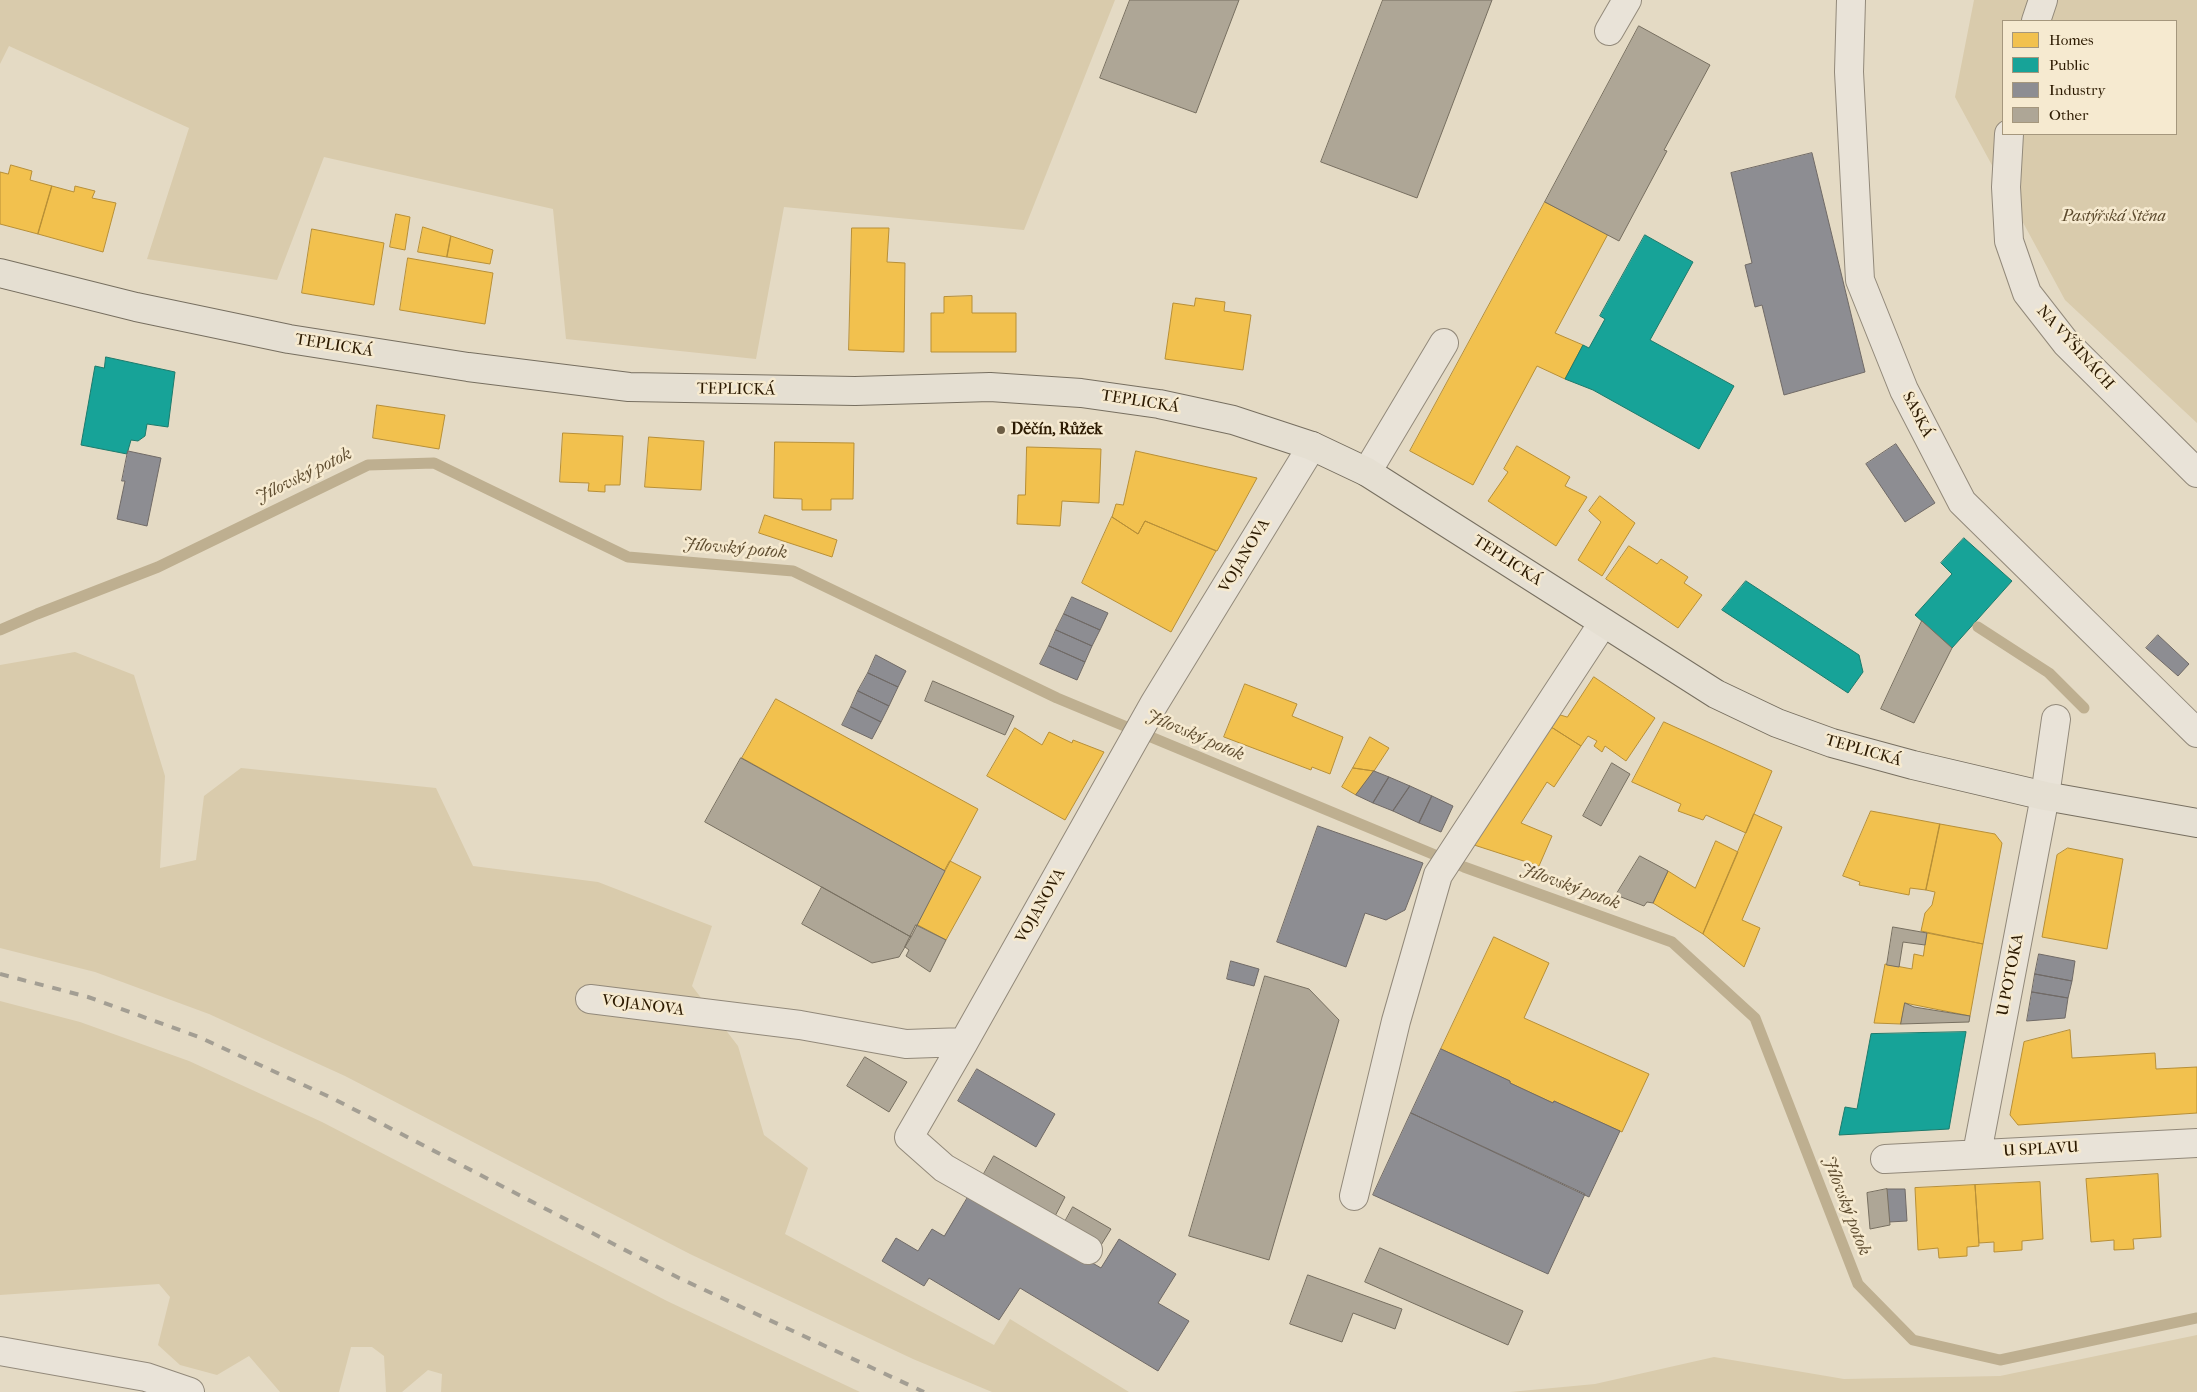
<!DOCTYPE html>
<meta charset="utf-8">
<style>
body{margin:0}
#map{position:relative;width:2197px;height:1392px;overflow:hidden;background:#e4dac4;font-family:"IM FELL French Canon",serif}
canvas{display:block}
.legend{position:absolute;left:2002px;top:20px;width:175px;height:115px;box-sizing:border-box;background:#f6ead0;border:1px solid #a5977d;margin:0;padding:6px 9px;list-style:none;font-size:15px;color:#2c1a01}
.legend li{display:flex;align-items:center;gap:10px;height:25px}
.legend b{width:25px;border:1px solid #a5977d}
</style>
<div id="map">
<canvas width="2197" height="1392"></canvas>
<ul class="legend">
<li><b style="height:14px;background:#f2c14e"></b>Homes</li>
<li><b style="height:14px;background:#17a398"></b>Public</li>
<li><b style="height:14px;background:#8d8d92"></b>Industry</li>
<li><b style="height:14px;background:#aea696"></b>Other</li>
</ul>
</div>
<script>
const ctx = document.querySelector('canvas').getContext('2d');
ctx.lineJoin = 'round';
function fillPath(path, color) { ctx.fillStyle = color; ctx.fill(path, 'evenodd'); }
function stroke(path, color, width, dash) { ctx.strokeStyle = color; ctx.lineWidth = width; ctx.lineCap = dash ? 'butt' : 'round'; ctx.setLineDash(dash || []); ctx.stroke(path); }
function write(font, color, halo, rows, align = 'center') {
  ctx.font = font + ' "IM FELL French Canon",serif'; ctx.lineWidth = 5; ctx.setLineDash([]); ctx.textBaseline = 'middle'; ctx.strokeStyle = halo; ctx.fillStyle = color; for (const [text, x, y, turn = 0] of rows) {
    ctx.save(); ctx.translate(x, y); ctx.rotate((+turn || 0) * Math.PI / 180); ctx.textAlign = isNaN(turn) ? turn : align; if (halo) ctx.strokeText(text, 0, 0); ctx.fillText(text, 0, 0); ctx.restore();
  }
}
const green = new Path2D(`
 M 0,0 L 1115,0 L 1024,230 L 784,207 L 756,359 L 566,339 L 553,209 L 324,157 L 277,280 L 147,259 L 189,128 L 9,46 L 0,64 Z
 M 1974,0 L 2197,0 L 2197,423 L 2065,300 L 1955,97 ZM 2003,21 L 2176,21 L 2176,134 L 2003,134 Z
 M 75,652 L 134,675 L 165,776 L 160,868 L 196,860 L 204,796 L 241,768 L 436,788 L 473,866 L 598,882 L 712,926 L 692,986 L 738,1046 L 764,1135 L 808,1168 L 785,1234 L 994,1345 L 1010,1319 L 1129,1392 L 992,1392 L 913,1359 L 690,1254 L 345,1076 L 209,1014 L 95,972 L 0,948 L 0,665 Z
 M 0,1001 L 80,1022 L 189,1061 L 322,1122 L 667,1301 L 860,1392 L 441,1392 L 442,1374 L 428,1370 L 402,1392 L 386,1392 L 384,1356 L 372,1347 L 351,1347 L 339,1392 L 280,1392 L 249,1356 L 217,1375 L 180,1365 L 158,1345 L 170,1297 L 159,1284 L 0,1295 Z
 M 2197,1335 L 2197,1392 L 1510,1392 L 1595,1384 L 1714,1357 L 1844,1379 L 2000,1376 Z`);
const homes = new Path2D(`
 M 11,165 L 32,171 L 30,180 L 52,186 L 38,234 L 0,224 L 0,172 L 8,174 Z
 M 52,186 L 74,192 L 75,186 L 95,191 L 92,198 L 116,203 L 103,252 L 38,234 Z
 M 1545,202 L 1608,234 L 1555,333 L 1583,345 L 1565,379 L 1537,366 L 1473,485 L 1410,451 Z
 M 396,214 L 410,217 L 405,250 L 390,247 Z
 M 423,227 L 451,236 L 447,257 L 418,252 Z
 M 852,228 L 889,228 L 887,262 L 905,263 L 904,352 L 849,350 Z
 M 312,229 L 384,243 L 374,305 L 302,293 Z
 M 451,236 L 493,250 L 490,264 L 447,257 Z
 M 408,258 L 493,273 L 485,324 L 400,310 Z
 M 972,296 L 972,313 L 1016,313 L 1016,352 L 931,352 L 931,313 L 944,313 L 944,297 Z
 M 1196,298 L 1225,302 L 1224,311 L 1251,315 L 1243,370 L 1165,359 L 1173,303 L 1194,306 Z
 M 377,405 L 445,415 L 439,449 L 373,438 Z
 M 563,433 L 623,436 L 620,485 L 605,485 L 605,492 L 588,491 L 589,483 L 560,482 Z
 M 649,437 L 704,441 L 701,490 L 645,487 Z
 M 775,442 L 854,443 L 853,499 L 831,499 L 831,510 L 802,510 L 802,499 L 774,498 Z
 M 1517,446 L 1570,477 L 1565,486 L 1587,497 L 1556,546 L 1488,501 L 1508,472 L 1504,469 Z
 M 1027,447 L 1101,449 L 1099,503 L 1062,501 L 1060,526 L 1017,524 L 1018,495 L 1025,495 Z
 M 1136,451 L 1257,478 L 1217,551 L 1145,521 L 1138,534 L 1112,517 L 1116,504 L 1123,505 Z
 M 1600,496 L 1635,523 L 1602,576 L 1578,560 L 1601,522 L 1589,511 Z
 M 765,515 L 837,540 L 832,557 L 759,533 Z
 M 1112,517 L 1138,534 L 1145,521 L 1216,551 L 1171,632 L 1082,583 Z
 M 1629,546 L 1657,564 L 1661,559 L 1688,577 L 1684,583 L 1702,595 L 1678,628 L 1606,579 Z
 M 1594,677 L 1655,718 L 1626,761 L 1605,746 L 1602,752 L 1594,746 L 1597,741 L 1588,736 L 1581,746 L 1548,725 L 1557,714 L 1567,717 Z
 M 1245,684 L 1297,704 L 1292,716 L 1343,737 L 1330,774 L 1312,767 L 1311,770 L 1224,737 Z
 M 776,699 L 978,809 L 945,871 L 742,758 Z
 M 1664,722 L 1772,771 L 1746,833 L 1706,815 L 1703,820 L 1678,811 L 1681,804 L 1632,782 Z
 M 1548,725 L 1581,746 L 1554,787 L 1547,782 L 1521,823 L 1552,836 L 1539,866 L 1471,844 Z
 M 1015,728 L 1042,745 L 1049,732 L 1072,743 L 1073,740 L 1104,752 L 1065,820 L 987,776 Z
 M 1370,737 L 1389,748 L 1374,771 L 1353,768 Z
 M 1353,768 L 1374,771 L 1356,795 L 1342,787 Z
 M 1871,811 L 1940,824 L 1926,890 L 1910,888 L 1909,895 L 1859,885 L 1860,882 L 1843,876 Z
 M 1754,814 L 1782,827 L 1742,920 L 1760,928 L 1744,967 L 1703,934 Z
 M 1940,824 L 1995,834 L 2002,843 L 1983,944 L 1921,931 L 1925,913 L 1932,905 L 1935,892 L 1926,890 Z
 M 1716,841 L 1738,852 L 1703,934 L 1653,903 L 1668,871 L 1695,888 Z
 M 2068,848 L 2123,859 L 2107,949 L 2042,937 L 2057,855 Z
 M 950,861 L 981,877 L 946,940 L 916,924 Z
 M 1927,933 L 1983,944 L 1970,1016 L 1905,1003 L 1901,1024 L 1874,1023 L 1885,964 L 1912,969 L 1914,954 L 1923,956 Z
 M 1494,937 L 1549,963 L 1524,1018 L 1649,1074 L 1622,1132 L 1554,1101 L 1553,1103 L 1510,1083 L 1510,1081 L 1441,1049 Z
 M 2070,1030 L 2072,1058 L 2155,1053 L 2156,1069 L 2197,1067 L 2197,1113 L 2018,1125 L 2010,1115 L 2024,1042 Z
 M 2158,1174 L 2161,1237 L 2133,1239 L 2134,1249 L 2114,1250 L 2114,1240 L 2091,1242 L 2086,1179 Z
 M 2040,1182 L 2043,1239 L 2022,1241 L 2022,1250 L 1994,1252 L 1994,1242 L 1979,1243 L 1975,1185 Z
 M 1975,1185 L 1979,1246 L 1967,1247 L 1967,1256 L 1939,1258 L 1938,1248 L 1918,1250 L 1915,1188 Z`);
const public = new Path2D(`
 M 1645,235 L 1693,262 L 1650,340 L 1734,386 L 1699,449 L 1593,390 L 1565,379 L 1583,345 L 1589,348 L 1605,319 L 1600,316 Z
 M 106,357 L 175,372 L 168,427 L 147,424 L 145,436 L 138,441 L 131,440 L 127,454 L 81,445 L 95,366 L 104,368 Z
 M 1964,538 L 2012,581 L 1952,648 L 1915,615 L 1952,574 L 1941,563 Z
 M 1746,581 L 1859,655 L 1863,672 L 1848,693 L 1722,610 Z
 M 1966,1032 L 1949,1129 L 1839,1135 L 1845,1107 L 1857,1109 L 1871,1034 Z`);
const industry = new Path2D(`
 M 1812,153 L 1865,372 L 1784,395 L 1762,305 L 1755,307 L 1745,265 L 1752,263 L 1731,173 Z
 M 1896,444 L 1935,503 L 1905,522 L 1866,464 Z
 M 128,451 L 161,458 L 147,526 L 117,519 L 125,481 L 122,481 Z
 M 1072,597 L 1108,613 L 1100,630 L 1064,614 Z
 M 1064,614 L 1100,630 L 1092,646 L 1056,630 Z
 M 1056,630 L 1092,646 L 1085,662 L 1049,646 Z
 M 2158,635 L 2189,664 L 2178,676 L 2146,648 Z
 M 1049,646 L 1085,662 L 1077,680 L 1040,664 Z
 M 876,655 L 906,671 L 898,687 L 868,673 Z
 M 868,673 L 898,687 L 889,706 L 858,691 Z
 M 858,691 L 889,706 L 881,722 L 851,707 Z
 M 851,707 L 881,722 L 872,739 L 842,725 Z
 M 1374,771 L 1389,777 L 1373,803 L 1356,795 Z
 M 1389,777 L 1410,786 L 1393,811 L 1373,803 Z
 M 1410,786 L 1432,796 L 1419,823 L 1393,811 Z
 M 1432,796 L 1453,806 L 1441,832 L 1419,823 Z
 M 1318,826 L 1423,863 L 1405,910 L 1386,920 L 1365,913 L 1346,967 L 1277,942 Z
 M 2039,954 L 2075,961 L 2072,981 L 2035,974 Z
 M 1231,961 L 1259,969 L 1254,986 L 1227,979 Z
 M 2035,974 L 2072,981 L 2068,998 L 2032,992 Z
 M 2032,992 L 2068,998 L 2065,1018 L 2027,1021 Z
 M 1441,1049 L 1510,1081 L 1510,1083 L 1553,1103 L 1554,1101 L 1620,1131 L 1589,1197 L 1411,1113 Z
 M 977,1069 L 1055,1114 L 1036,1147 L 958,1101 Z
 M 1411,1113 L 1585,1194 L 1548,1274 L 1373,1195 Z
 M 1887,1189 L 1905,1189 L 1907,1221 L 1889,1222 Z
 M 971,1192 L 1101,1268 L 1119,1239 L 1176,1274 L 1158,1303 L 1189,1321 L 1158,1371 L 1020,1288 L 999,1320 L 929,1278 L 924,1286 L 882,1261 L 896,1238 L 918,1251 L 932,1229 L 944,1236 Z`);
const stream = new Path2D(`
 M 1978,627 L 2049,673 L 2084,708
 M 0,630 L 37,614 L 158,567 L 368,465 L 434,463 L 628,557 L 793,571 L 1057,698 L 1464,867 L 1672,942 L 1755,1018 L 1858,1284 L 1913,1340 L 2000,1360 L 2197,1318`);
const building = new Path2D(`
 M 1130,0 L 1239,0 L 1196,113 L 1100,78 Z
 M 1383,0 L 1492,0 L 1417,198 L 1321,162 Z
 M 1639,26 L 1710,65 L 1664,150 L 1667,151 L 1619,241 L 1545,202 Z
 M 1922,621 L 1952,648 L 1914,723 L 1881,709 Z
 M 933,681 L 1014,716 L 1005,735 L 925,701 Z
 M 741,758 L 945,871 L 911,937 L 705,822 Z
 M 1612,763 L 1630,774 L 1601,826 L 1583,816 Z
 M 1640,856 L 1668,871 L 1653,903 L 1647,902 L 1644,906 L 1616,895 Z
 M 822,887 L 911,937 L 899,957 L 872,963 L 802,924 Z
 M 916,925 L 946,940 L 930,972 L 906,956 L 909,950 L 905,947 Z
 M 1893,927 L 1927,933 L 1925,945 L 1903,942 L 1899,967 L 1887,965 Z
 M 1265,976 L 1309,989 L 1339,1020 L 1269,1260 L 1189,1236 Z
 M 1905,1003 L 1914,1007 L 1970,1016 L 1969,1022 L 1901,1024 Z
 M 865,1057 L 907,1082 L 889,1112 L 847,1086 Z
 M 994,1156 L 1065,1197 L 1053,1220 L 981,1179 Z
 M 1887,1189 L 1890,1225 L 1870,1229 L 1867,1193 Z
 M 1073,1207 L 1111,1229 L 1098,1250 L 1061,1229 Z
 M 1380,1248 L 1523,1311 L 1508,1345 L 1365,1282 Z
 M 1308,1275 L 1402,1309 L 1395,1329 L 1353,1313 L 1342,1342 L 1290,1324 Z`);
const minor = new Path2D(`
 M 1851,0 L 1849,72 L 1860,280 L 1904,390 L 1962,502 L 2197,733
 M 2036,21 L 2043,0
 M 1609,31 L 1627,0
 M 2009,134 L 2006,187 L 2009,241 L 2027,293 L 2066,343 L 2197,473
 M 1367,472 L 1444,343
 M 590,999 L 800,1025 L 906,1044 L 964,1042 L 1154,704 L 1312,446
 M 964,1042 L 909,1137 L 944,1168 L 1088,1250
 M 1977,1153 L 2045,796 L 2056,719
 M 1885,1159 L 2197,1143
 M 1354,1196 L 1396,1021 L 1438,875 L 1603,623
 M 0,1351 L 146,1377 L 190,1392`);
const major = new Path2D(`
 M 0,273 L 136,307 L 289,339 L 468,367 L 629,387 L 855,391 L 990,387 L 1081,393 L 1159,404 L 1233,420 L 1312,446 L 1367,472 L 1716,694 L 1777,723 L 1832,743 L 1913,765 L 2045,796 L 2197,823`);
const rail = new Path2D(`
 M 0,974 L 88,997 L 199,1037 L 334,1099 L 679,1278 L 924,1392`);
const markers = [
 [1001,430,5,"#6c5d45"]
];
const parkNames = [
 ["Pastýřská Stěna",2114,217]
];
const streetNames = [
 ["TEPLICKÁ",334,346,9],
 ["NA VÝŠINÁCH",2075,348,48],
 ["TEPLICKÁ",736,390,1],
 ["TEPLICKÁ",1140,402,9],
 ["SASKÁ",1917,415,63],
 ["VOJANOVA",1245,556,-59],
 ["TEPLICKÁ",1507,561,33],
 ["TEPLICKÁ",1863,751,16],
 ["VOJANOVA",1041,906,-60],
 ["U POTOKA",2011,975,-79],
 ["VOJANOVA",643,1006,7],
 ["U SPLAVU",2041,1150,-3]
];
const poiNames = [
 ["Děčín, Růžek",1011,430]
];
const waterNames = [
 ["Jílovský potok",304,476,-26],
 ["Jílovský potok",735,549,5],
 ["Jílovský potok",1195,736,23],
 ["Jílovský potok",1570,887,20],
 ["Jílovský potok",1846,1206,69]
];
fillPath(green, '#d9cbac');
fillPath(homes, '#f2c14e');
stroke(homes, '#b78f37', 1);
fillPath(public, '#17a398');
stroke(public, '#1d7a6b', 1);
fillPath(industry, '#8d8d92');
stroke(industry, '#706a66', 1);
stroke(stream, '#beaf90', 11);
fillPath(building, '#aea696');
stroke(building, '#776f60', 1);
stroke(minor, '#92897a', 30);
stroke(major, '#776f60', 30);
stroke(minor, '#e9e3d8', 28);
stroke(major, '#e5dfd2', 28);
stroke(rail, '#a39e93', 4, [9, 9]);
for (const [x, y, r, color] of markers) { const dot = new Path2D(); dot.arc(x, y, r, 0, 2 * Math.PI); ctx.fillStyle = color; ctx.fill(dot); stroke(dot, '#f6ead0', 2); }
write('italic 16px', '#5d4b2e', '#f6ead0', parkNames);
write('16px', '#2c1a01', '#f6ead0', streetNames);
write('bold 16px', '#2c1a01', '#f6ead0', poiNames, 'left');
write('italic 18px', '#604e31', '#f6ead0', waterNames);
</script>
